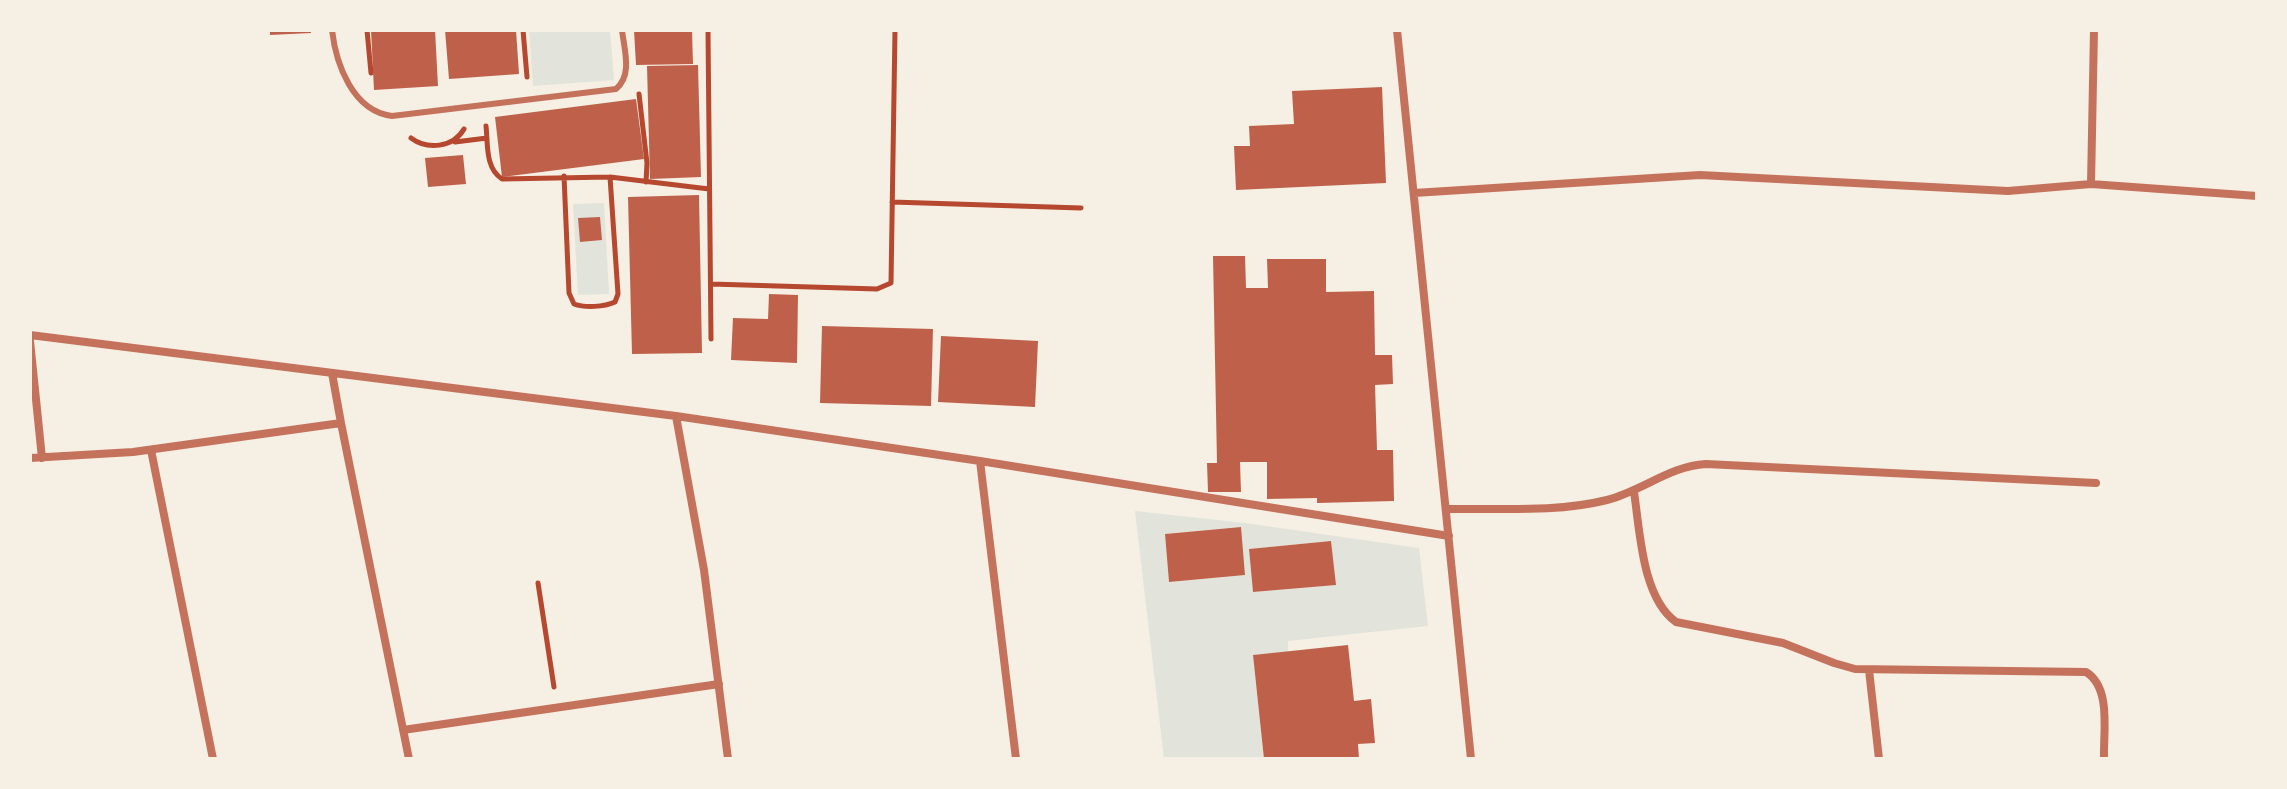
<!DOCTYPE html>
<style>
body{margin:0}
#map{position:relative;width:2287px;height:789px;overflow:hidden;background:#f6efe4;font-family:Cabin,sans-serif}
canvas{display:block}
.frame{position:absolute;inset:0;border:32px solid #f6efe4;pointer-events:none}
</style>
<div id="map">
<canvas width="2287" height="789"></canvas>
<div class="frame"></div>
</div>
<script>
const ctx = document.querySelector('canvas').getContext('2d');
ctx.lineJoin = 'round';
function fillPath(path, color) { ctx.fillStyle = color; ctx.fill(path, 'evenodd'); }
function stroke(path, color, width, dash) { ctx.strokeStyle = color; ctx.lineWidth = width; ctx.lineCap = dash ? 'butt' : 'round'; ctx.setLineDash(dash || []); ctx.stroke(path); }
const green = new Path2D(`
 M 529,30 L 610,30 L 614,80 L 533,86 Z
 M 604,203 L 609,294 L 578,295 L 573,204 Z
 M 1135,511 L 1245,523 L 1419,548 L 1428,626 L 1288,641 L 1288,652 L 1253,655 L 1264,759 L 1164,759 ZM 1240,527 L 1245,575 L 1169,582 L 1165,534 ZM 1331,541 L 1335,585 L 1253,592 L 1249,549 Z`);
const building = new Path2D(`
 M 270,30 L 311,30 L 311,33 L 270,35 Z
 M 371,30 L 435,30 L 438,86 L 374,90 Z
 M 445,30 L 516,30 L 519,74 L 449,79 Z
 M 634,30 L 692,30 L 693,64 L 636,65 Z
 M 698,65 L 701,177 L 650,179 L 647,66 Z
 M 1382,87 L 1386,183 L 1236,190 L 1234,146 L 1250,146 L 1249,126 L 1294,124 L 1292,91 Z
 M 636,99 L 644,159 L 502,177 L 495,117 Z
 M 463,155 L 466,184 L 428,187 L 425,158 Z
 M 699,195 L 702,353 L 632,354 L 628,197 Z
 M 600,217 L 602,240 L 580,242 L 578,218 Z
 M 1213,256 L 1245,256 L 1246,288 L 1268,288 L 1267,259 L 1326,259 L 1326,292 L 1374,291 L 1375,355 L 1392,355 L 1393,384 L 1375,385 L 1377,450 L 1393,450 L 1394,501 L 1317,503 L 1317,498 L 1267,499 L 1267,462 L 1240,462 L 1241,492 L 1208,492 L 1207,463 L 1217,463 Z
 M 769,294 L 798,295 L 797,363 L 731,360 L 733,318 L 768,319 Z
 M 822,326 L 933,329 L 931,406 L 820,403 Z
 M 941,336 L 1038,341 L 1035,407 L 938,402 Z
 M 1241,527 L 1245,575 L 1169,582 L 1165,534 Z
 M 1331,541 L 1336,585 L 1253,592 L 1249,549 Z
 M 1348,645 L 1354,701 L 1371,699 L 1375,743 L 1358,744 L 1359,759 L 1264,759 L 1253,655 Z`);
const path = new Path2D(`
 M 367,30 L 371,73
 M 523,30 L 527,77
 M 708,30 L 711,339
 M 639,94 L 647,163 L 646,182
 M 486,126 C 488,144 485,168 502,179 L 610,177 L 709,189
 M 411,138 C 427,150 453,148 464,129
 M 455,142 L 487,138
 M 564,176 L 569,293 L 574,304 C 585,308 604,307 615,302 L 618,294 L 610,177
 M 892,202 L 1081,208
 M 711,284 L 877,289 L 891,283 L 895,30
 M 538,583 L 554,687`);
const service = new Path2D(`
 M 332,30 C 336,65 353,111 392,116 L 616,89 C 633,75 624,49 622,30`);
const minor = new Path2D(`
 M 1397,30 L 1471,759
 M 2091,184 L 2094,30
 M 1414,193 L 1700,175 L 2008,191 L 2091,184 L 2257,196
 M 30,335 L 676,416 L 980,461 L 1449,536
 M 30,341 L 42,458
 M 676,416 L 704,570 L 728,759
 M 341,423 L 409,759
 M 151,450 L 213,759
 M 30,458 L 133,452 L 341,423 L 332,373
 M 980,461 L 1016,759
 M 1634,492 C 1640,531 1642,598 1676,622 L 1783,643 L 1834,663 L 1855,669 L 2086,672 C 2112,688 2103,733 2104,759
 M 1446,509 C 1499,508 1555,513 1607,500 C 1642,491 1670,466 1706,464 L 2096,483
 M 1869,670 L 1879,759
 M 403,730 L 719,684`);
fillPath(green, '#e2e4dc');
fillPath(building, '#bf614a');
stroke(path, '#b5482f', 5);
stroke(service, '#c5725c', 6);
stroke(minor, '#c5725c', 8);
</script>
